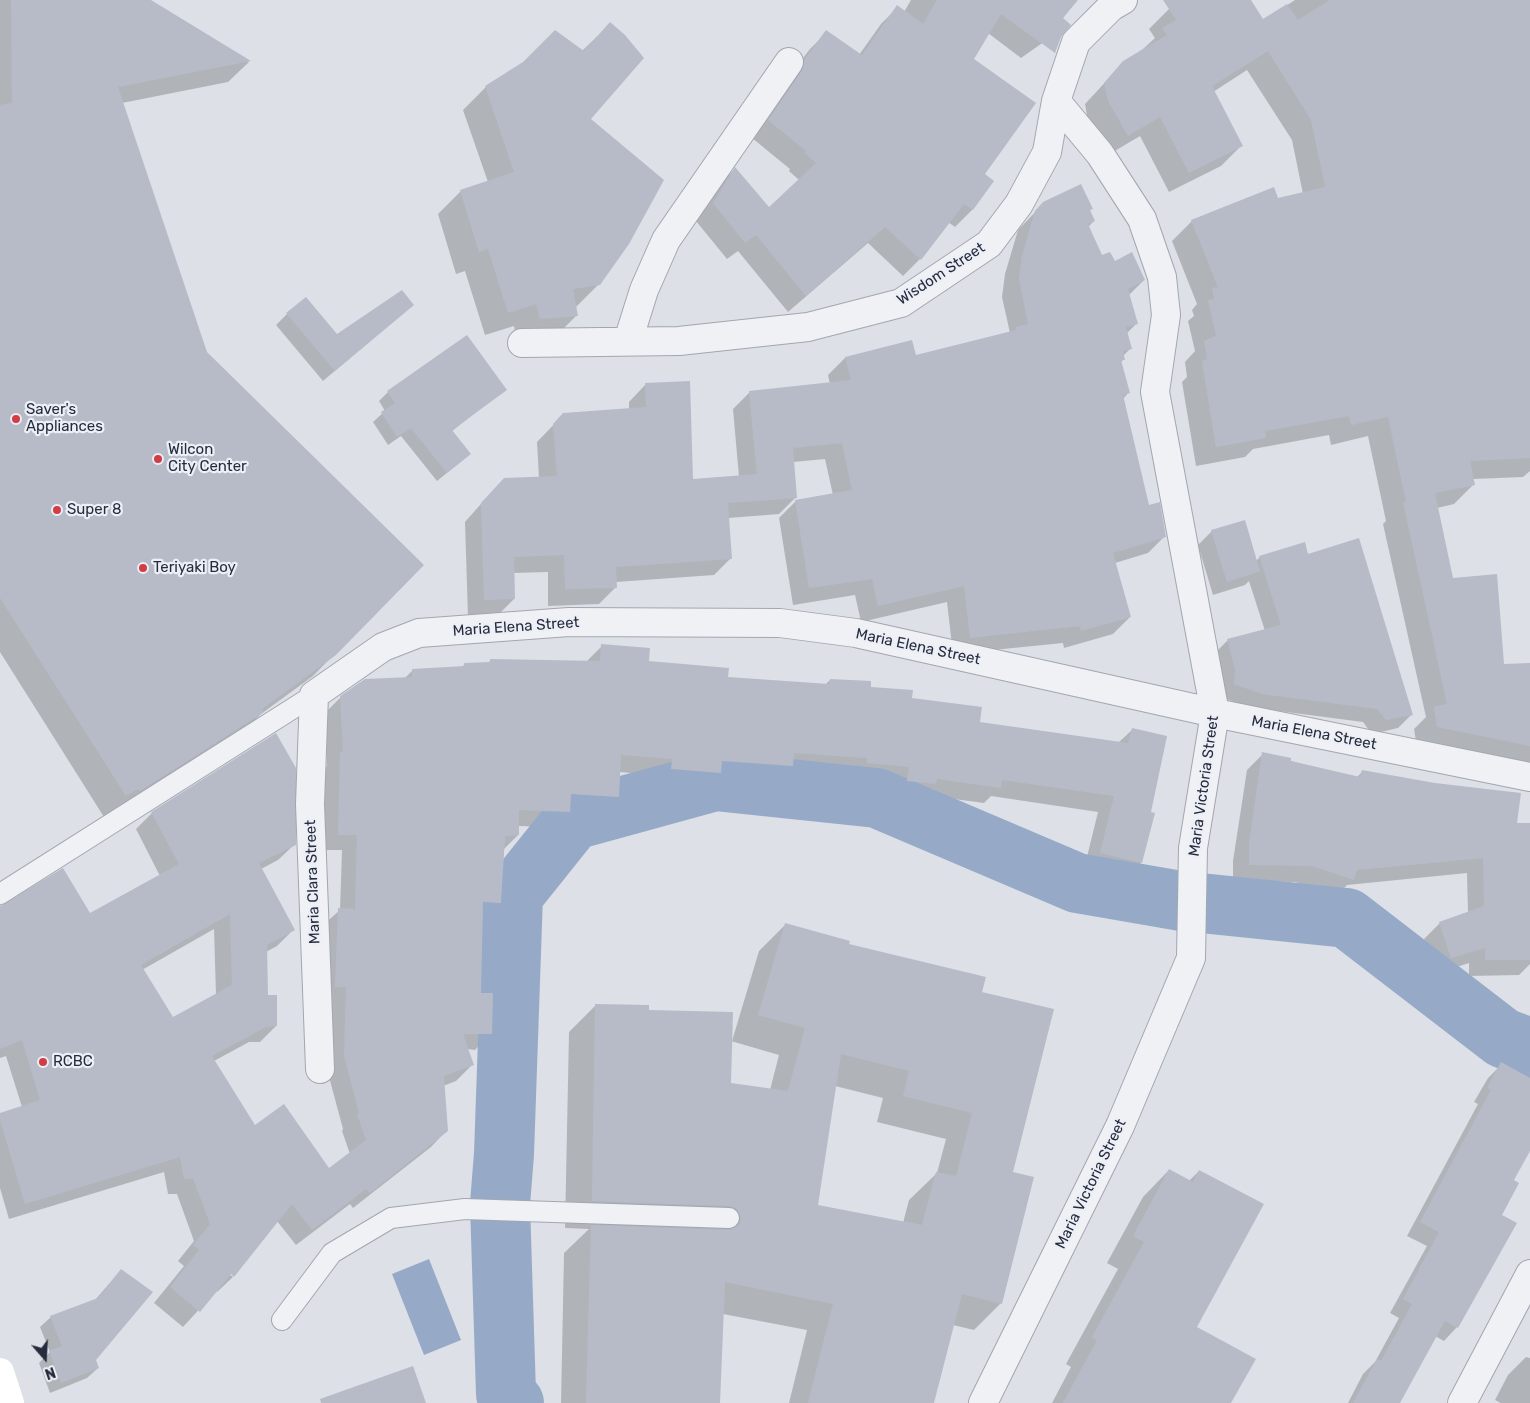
<!DOCTYPE html>
<style>
body{margin:0}
#map{position:relative;width:1530px;height:1403px;overflow:hidden;background:#dde0e7;font-family:Rubik,sans-serif}
canvas{display:block}
.north{position:absolute;left:20px;top:1333px;width:50px;height:50px;-webkit-text-stroke:4px #eceff5;paint-order:stroke;rotate:161deg;font-size:14px;font-weight:700;line-height:20px;text-align:center;color:#262c3e}
.north::after{content:'';display:block;margin:auto;width:18px;height:22px;background:#262c3e;clip-path:polygon(50% 0,100% 100%,50% 72%,0 100%)}
</style>
<div id="map">
<canvas width="1530" height="1403"></canvas>
<div class="north">N</div>
</div>
<script>
const ctx = document.querySelector('canvas').getContext('2d');
ctx.lineJoin = 'round';
function fillPath(path, color) { ctx.fillStyle = color; ctx.fill(path, 'evenodd'); }
function stroke(path, color, width, dash) { ctx.strokeStyle = color; ctx.lineWidth = width; ctx.lineCap = dash ? 'butt' : 'round'; ctx.setLineDash(dash || []); ctx.stroke(path); }
function write(font, color, halo, rows, align = 'center') {
  ctx.font = font + ' Rubik,sans-serif'; ctx.lineWidth = 4.5; ctx.setLineDash([]); ctx.textBaseline = 'middle'; ctx.strokeStyle = halo; ctx.fillStyle = color; for (const [text, x, y, turn = 0] of rows) {
    ctx.save(); ctx.translate(x, y); ctx.rotate((+turn || 0) * Math.PI / 180); ctx.textAlign = isNaN(turn) ? turn : align; if (halo) ctx.strokeText(text, 0, 0); ctx.fillText(text, 0, 0); ctx.restore();
  }
}
const water = new Path2D(`
 M 429,1259 L 461,1340 L 424,1355 L 392,1274 Z`);
const shadow = new Path2D(`
 M 0,0 L 149,0 L 249,62 L 228,82 L 122,103 L 206,352 L 422,565 L 313,676 L 261,714 L 241,734 L 104,817 L 0,652 Z
 M 911,0 L 1076,0 L 1048,39 L 1021,58 L 988,33 L 973,59 L 983,174 L 992,181 L 972,210 L 955,227 L 948,222 L 920,259 L 903,276 L 868,243 L 788,312 L 738,251 L 727,259 L 696,221 L 718,186 L 735,169 L 769,209 L 799,180 L 789,171 L 790,169 L 752,138 L 787,79 L 810,49 L 827,32 L 859,55 L 881,24 L 898,7 L 904,12 Z
 M 1184,0 L 1249,0 L 1263,21 L 1295,0 L 1530,0 L 1530,471 L 1523,477 L 1473,479 L 1474,484 L 1454,504 L 1437,508 L 1452,579 L 1503,666 L 1530,665 L 1530,764 L 1417,747 L 1414,729 L 1426,717 L 1383,524 L 1386,521 L 1368,436 L 1331,445 L 1329,435 L 1253,449 L 1245,457 L 1196,466 L 1182,382 L 1187,377 L 1185,362 L 1195,351 L 1188,321 L 1194,316 L 1192,310 L 1197,304 L 1172,241 L 1192,221 L 1303,194 L 1292,140 L 1247,70 L 1213,92 L 1241,146 L 1221,166 L 1169,192 L 1140,136 L 1108,155 L 1088,121 L 1085,104 L 1124,62 L 1143,49 L 1155,38 L 1149,29 L 1169,9 Z
 M 610,24 L 589,119 L 599,284 L 575,308 L 576,316 L 554,338 L 517,342 L 514,326 L 485,335 L 465,271 L 456,274 L 438,214 L 461,191 L 488,182 L 463,110 L 486,87 L 582,51 Z
 M 1044,203 L 1092,208 L 1089,211 L 1094,221 L 1088,227 L 1101,257 L 1144,280 L 1129,295 L 1137,323 L 1126,334 L 1131,348 L 1123,356 L 1124,359 L 1121,362 L 1129,392 L 1123,399 L 1148,506 L 1165,536 L 1148,553 L 1115,563 L 1130,617 L 1113,634 L 1064,648 L 1063,643 L 953,654 L 947,602 L 861,622 L 855,595 L 793,605 L 779,518 L 796,501 L 833,495 L 825,459 L 793,462 L 796,497 L 779,514 L 728,518 L 731,558 L 714,575 L 616,582 L 616,587 L 599,604 L 548,606 L 548,572 L 513,573 L 514,599 L 497,616 L 468,617 L 465,522 L 487,497 L 539,478 L 537,442 L 564,414 L 629,410 L 629,402 L 646,384 L 692,481 L 739,477 L 733,409 L 750,392 L 830,384 L 828,375 L 845,358 L 915,356 L 1010,333 L 1002,297 L 1005,274 L 1018,230 Z
 M 412,305 L 323,381 L 276,325 L 287,314 L 337,336 Z
 M 505,390 L 452,431 L 470,454 L 437,481 L 401,436 L 388,445 L 373,422 L 385,411 L 379,401 L 388,392 Z
 M 1212,531 L 1256,561 L 1260,557 L 1307,555 L 1412,714 L 1398,728 L 1372,734 L 1363,722 L 1248,707 L 1221,697 L 1214,654 L 1228,640 L 1265,631 L 1249,581 L 1245,585 L 1213,595 L 1198,545 Z
 M 602,646 L 648,662 L 727,678 L 825,685 L 830,680 L 911,699 L 978,723 L 1118,743 L 1132,730 L 1149,813 L 1153,814 L 1141,863 L 1125,879 L 1084,869 L 1098,812 L 991,796 L 984,803 L 924,795 L 919,800 L 891,796 L 893,782 L 851,779 L 852,774 L 789,769 L 776,782 L 714,778 L 703,788 L 656,785 L 656,775 L 619,772 L 618,796 L 602,812 L 569,810 L 553,827 L 518,826 L 518,835 L 503,850 L 500,903 L 482,919 L 480,995 L 491,1033 L 475,1050 L 467,1049 L 472,1065 L 456,1081 L 443,1086 L 447,1130 L 431,1147 L 353,1208 L 350,1204 L 296,1245 L 277,1221 L 234,1275 L 225,1271 L 233,1277 L 217,1292 L 216,1291 L 183,1327 L 154,1303 L 184,1266 L 178,1261 L 194,1241 L 177,1194 L 168,1194 L 164,1172 L 9,1219 L 0,1188 L 0,1114 L 22,1107 L 6,1056 L 0,1058 L 0,907 L 90,915 L 160,876 L 136,829 L 152,813 L 295,844 L 278,860 L 261,869 L 293,930 L 277,946 L 266,952 L 267,996 L 276,1026 L 260,1042 L 249,1042 L 214,1061 L 255,1127 L 329,1170 L 350,1154 L 342,1131 L 343,1129 L 328,1073 L 322,926 L 340,910 L 342,850 L 323,850 L 324,769 L 327,766 L 325,713 L 341,697 L 404,679 L 412,671 L 462,667 L 465,664 L 487,664 L 491,660 L 586,662 ZM 214,929 L 216,995 L 173,1019 L 142,970 Z
 M 1263,754 L 1356,778 L 1362,772 L 1515,825 L 1530,824 L 1530,964 L 1519,975 L 1469,976 L 1469,963 L 1435,974 L 1424,939 L 1440,923 L 1468,913 L 1467,873 L 1347,885 L 1337,895 L 1295,882 L 1233,881 L 1233,861 L 1247,770 Z
 M 786,924 L 980,993 L 1012,1173 L 1001,1303 L 974,1330 L 953,1325 L 933,1403 L 789,1403 L 807,1330 L 723,1314 L 719,1403 L 561,1403 L 564,1253 L 589,1229 L 565,1228 L 569,1032 L 596,1005 L 647,1011 L 732,1041 L 759,951 ZM 731,1041 L 779,1055 L 770,1090 L 730,1084 ZM 835,1086 L 883,1098 L 877,1122 L 946,1139 L 937,1173 L 909,1200 L 903,1223 L 816,1206 Z
 M 1502,1064 L 1530,1080 L 1530,1148 L 1513,1181 L 1457,1327 L 1444,1341 L 1435,1336 L 1399,1403 L 1348,1403 L 1363,1374 L 1375,1362 L 1399,1318 L 1390,1313 L 1427,1246 L 1407,1236 L 1478,1104 L 1474,1102 L 1488,1078 Z
 M 1169,1170 L 1189,1181 L 1199,1171 L 1195,1328 L 1230,1403 L 1052,1403 L 1071,1367 L 1066,1364 L 1118,1269 L 1107,1263 L 1143,1197 Z
 M 121,1270 L 95,1359 L 98,1368 L 87,1378 L 50,1393 L 39,1363 L 50,1352 L 40,1327 L 51,1317 L 95,1300 Z
 M 1526,1357 L 1530,1358 L 1530,1403 L 1501,1403 L 1495,1400 L 1508,1375 Z`);
const river = new Path2D(`
 M 514,1403 L 506,1394 L 500,1204 L 504,1154 L 513,895 L 573,820 L 715,781 L 877,798 L 1077,883 L 1181,901 L 1347,918 L 1503,1038 L 1530,1048`);
const building = new Path2D(`
 M 11,0 L 151,0 L 251,61 L 118,87 L 207,352 L 424,565 L 336,655 L 262,709 L 264,712 L 140,791 L 138,789 L 126,796 L 0,598 L 0,105 L 12,103 Z
 M 937,0 L 1078,0 L 1063,18 L 1071,25 L 1061,37 L 1055,53 L 1001,14 L 974,59 L 1036,103 L 985,174 L 994,181 L 973,210 L 964,204 L 921,260 L 885,227 L 806,296 L 756,235 L 745,243 L 713,203 L 735,167 L 769,207 L 816,163 L 805,153 L 806,151 L 768,120 L 802,71 L 804,60 L 826,30 L 862,55 L 897,5 L 923,24 Z
 M 1163,0 L 1251,0 L 1263,19 L 1287,4 L 1298,20 L 1330,0 L 1530,0 L 1530,458 L 1470,461 L 1475,485 L 1435,493 L 1453,578 L 1497,574 L 1504,664 L 1530,663 L 1530,746 L 1437,727 L 1434,707 L 1447,704 L 1403,502 L 1406,502 L 1388,417 L 1351,425 L 1349,416 L 1265,431 L 1266,438 L 1216,447 L 1202,361 L 1207,359 L 1204,341 L 1216,336 L 1208,300 L 1214,299 L 1212,288 L 1218,287 L 1191,220 L 1274,187 L 1278,198 L 1325,187 L 1311,120 L 1268,51 L 1212,86 L 1243,146 L 1189,173 L 1160,117 L 1128,136 L 1108,101 L 1104,83 L 1123,61 L 1167,35 L 1162,28 L 1176,20 Z
 M 610,22 L 625,35 L 644,58 L 591,119 L 664,180 L 629,244 L 600,285 L 573,289 L 578,316 L 540,319 L 536,304 L 508,313 L 488,249 L 479,252 L 460,190 L 514,172 L 485,86 L 523,62 L 555,30 L 584,51 Z
 M 1081,184 L 1093,209 L 1090,210 L 1095,221 L 1088,224 L 1102,255 L 1110,252 L 1115,261 L 1132,252 L 1145,280 L 1128,289 L 1138,324 L 1126,327 L 1132,349 L 1123,351 L 1125,360 L 1121,360 L 1130,393 L 1123,395 L 1149,505 L 1160,502 L 1166,537 L 1113,553 L 1131,617 L 1081,631 L 1080,626 L 970,638 L 964,586 L 878,606 L 872,579 L 809,588 L 795,500 L 852,490 L 842,443 L 793,448 L 797,498 L 728,503 L 732,559 L 616,567 L 617,588 L 565,589 L 564,555 L 514,557 L 515,599 L 484,600 L 481,503 L 504,478 L 557,476 L 553,424 L 563,413 L 646,407 L 645,383 L 690,381 L 693,479 L 757,474 L 749,391 L 851,380 L 845,357 L 912,340 L 916,355 L 1016,330 L 1016,327 L 1028,324 L 1019,279 L 1022,256 L 1035,211 L 1043,202 Z
 M 402,290 L 414,305 L 335,371 L 286,313 L 306,297 L 337,334 Z
 M 467,335 L 507,390 L 452,430 L 471,454 L 447,473 L 411,428 L 397,437 L 381,412 L 395,403 L 387,391 Z
 M 1245,520 L 1260,571 L 1227,582 L 1211,530 Z
 M 1359,538 L 1413,715 L 1386,720 L 1377,709 L 1262,694 L 1234,684 L 1235,669 L 1227,639 L 1281,625 L 1259,556 L 1305,542 L 1308,554 Z
 M 601,644 L 650,648 L 649,661 L 729,668 L 728,677 L 829,684 L 830,679 L 871,681 L 871,687 L 913,690 L 912,698 L 982,707 L 980,722 L 1128,743 L 1132,728 L 1167,736 L 1151,812 L 1155,813 L 1142,863 L 1100,853 L 1114,796 L 1002,780 L 1001,788 L 937,779 L 936,784 L 907,781 L 909,767 L 867,763 L 867,758 L 794,753 L 793,766 L 722,761 L 721,773 L 671,769 L 672,759 L 621,755 L 619,797 L 571,794 L 570,812 L 519,810 L 519,835 L 505,836 L 501,903 L 483,902 L 481,993 L 493,993 L 492,1034 L 463,1034 L 474,1065 L 444,1076 L 448,1131 L 370,1193 L 366,1189 L 312,1230 L 292,1204 L 234,1277 L 231,1274 L 200,1312 L 170,1287 L 199,1250 L 193,1245 L 210,1224 L 193,1178 L 184,1179 L 180,1157 L 25,1204 L 0,1120 L 0,1113 L 40,1100 L 22,1040 L 0,1049 L 0,906 L 63,868 L 90,913 L 179,864 L 151,812 L 276,733 L 296,768 L 296,845 L 259,863 L 295,930 L 267,945 L 268,995 L 277,995 L 277,1026 L 266,1027 L 212,1056 L 255,1125 L 284,1104 L 329,1168 L 366,1140 L 357,1114 L 359,1113 L 344,1056 L 346,987 L 335,987 L 338,908 L 355,909 L 357,835 L 338,835 L 340,752 L 343,752 L 340,696 L 365,679 L 412,677 L 412,669 L 465,666 L 464,663 L 490,662 L 490,659 L 600,661 ZM 230,914 L 232,985 L 173,1017 L 141,965 Z
 M 1262,752 L 1291,758 L 1291,761 L 1360,777 L 1362,770 L 1435,783 L 1521,793 L 1517,823 L 1530,823 L 1530,960 L 1485,960 L 1485,948 L 1451,958 L 1439,922 L 1484,906 L 1483,858 L 1357,870 L 1354,880 L 1312,866 L 1249,865 L 1249,844 Z
 M 785,923 L 850,941 L 849,944 L 986,977 L 982,992 L 1054,1009 L 1013,1172 L 1034,1177 L 1002,1304 L 962,1294 L 934,1403 L 808,1403 L 833,1304 L 725,1282 L 720,1403 L 586,1403 L 591,1225 L 729,1230 L 739,1225 L 741,1218 L 736,1208 L 729,1206 L 592,1201 L 595,1004 L 649,1005 L 649,1010 L 733,1012 L 731,1083 L 788,1091 L 805,1028 L 758,1015 ZM 841,1054 L 909,1071 L 903,1096 L 972,1113 L 956,1176 L 936,1172 L 922,1225 L 818,1205 Z
 M 1501,1062 L 1530,1078 L 1530,1151 L 1514,1180 L 1519,1183 L 1502,1215 L 1517,1223 L 1458,1328 L 1445,1321 L 1400,1403 L 1353,1403 L 1377,1359 L 1381,1361 L 1412,1304 L 1403,1299 L 1439,1232 L 1420,1222 L 1491,1090 L 1487,1088 Z
 M 1169,1169 L 1193,1182 L 1199,1170 L 1264,1204 L 1197,1327 L 1256,1359 L 1231,1403 L 1063,1403 L 1097,1340 L 1092,1337 L 1144,1242 L 1133,1236 Z
 M 121,1269 L 153,1292 L 96,1360 L 99,1368 L 61,1383 L 49,1351 L 62,1346 L 50,1316 L 98,1298 Z
 M 413,1366 L 426,1403 L 321,1403 L 320,1399 Z`);
const service = new Path2D(`
 M 0,894 L 314,695
 M 282,1320 L 332,1253 L 391,1218 L 465,1209 L 729,1218`);
const minor = new Path2D(`
 M 628,341 L 644,290 L 666,240 L 789,62
 M 522,343 L 679,341 L 808,327 L 901,303 L 989,244 L 1019,204 L 1047,152 L 1056,101 L 1076,42 L 1111,7 L 1123,0
 M 320,1069 L 310,804 L 314,695 L 383,647 L 419,633 L 569,622 L 780,623 L 856,633 L 1215,713 L 1530,777
 M 983,1403 L 1120,1126 L 1191,958 L 1193,848 L 1215,713 L 1155,392 L 1166,315 L 1162,277 L 1142,219 L 1100,154 L 1056,101`);
const tertiary = new Path2D(`
 M 1462,1403 L 1530,1274`);
const secondary = new Path2D(`
 M 0,1372 L 10,1403`);
const markers = [
 [16,419,5,"#d03d45"],
 [158,459,5,"#d03d45"],
 [57,510,5,"#d03d45"],
 [143,568,5,"#d03d45"],
 [43,1062,5,"#d03d45"]
];
const streetNames = [
 ["Wisdom Street",941,274,-33],
 ["Maria Elena Street",516,627,-4],
 ["Maria Elena Street",918,647,12],
 ["Maria Elena Street",1314,733,11],
 ["Maria Victoria Street",1204,786,-82],
 ["Maria Clara Street",313,882,-92],
 ["Maria Victoria Street",1091,1184,-64]
];
const poiNames = [
 ["Saver's",26,410],
 ["Appliances",26,427],
 ["Wilcon",168,450],
 ["City Center",168,467],
 ["Super 8",67,510],
 ["Teriyaki Boy",153,568],
 ["RCBC",53,1062]
];
fillPath(water, '#96aac8');
fillPath(shadow, '#0003');
stroke(river, '#96aac8', 60);
fillPath(building, '#b7bbc7');
stroke(service, '#a2a6b1', 22);
stroke(minor, '#a2a6b1', 30);
stroke(tertiary, '#a2a6b1', 30);
stroke(service, '#eff1f5', 20);
stroke(minor, '#eff1f5', 28);
stroke(tertiary, '#eff1f5', 28);
stroke(secondary, '#fff', 28);
for (const [x, y, r, color] of markers) { const dot = new Path2D(); dot.arc(x, y, r, 0, 2 * Math.PI); ctx.fillStyle = color; ctx.fill(dot); stroke(dot, '#eceff5', 2); }
write('15px', '#262c3e', '#eceff5', streetNames);
write('15px', '#262c3e', '#eceff5', poiNames, 'left');
</script>
